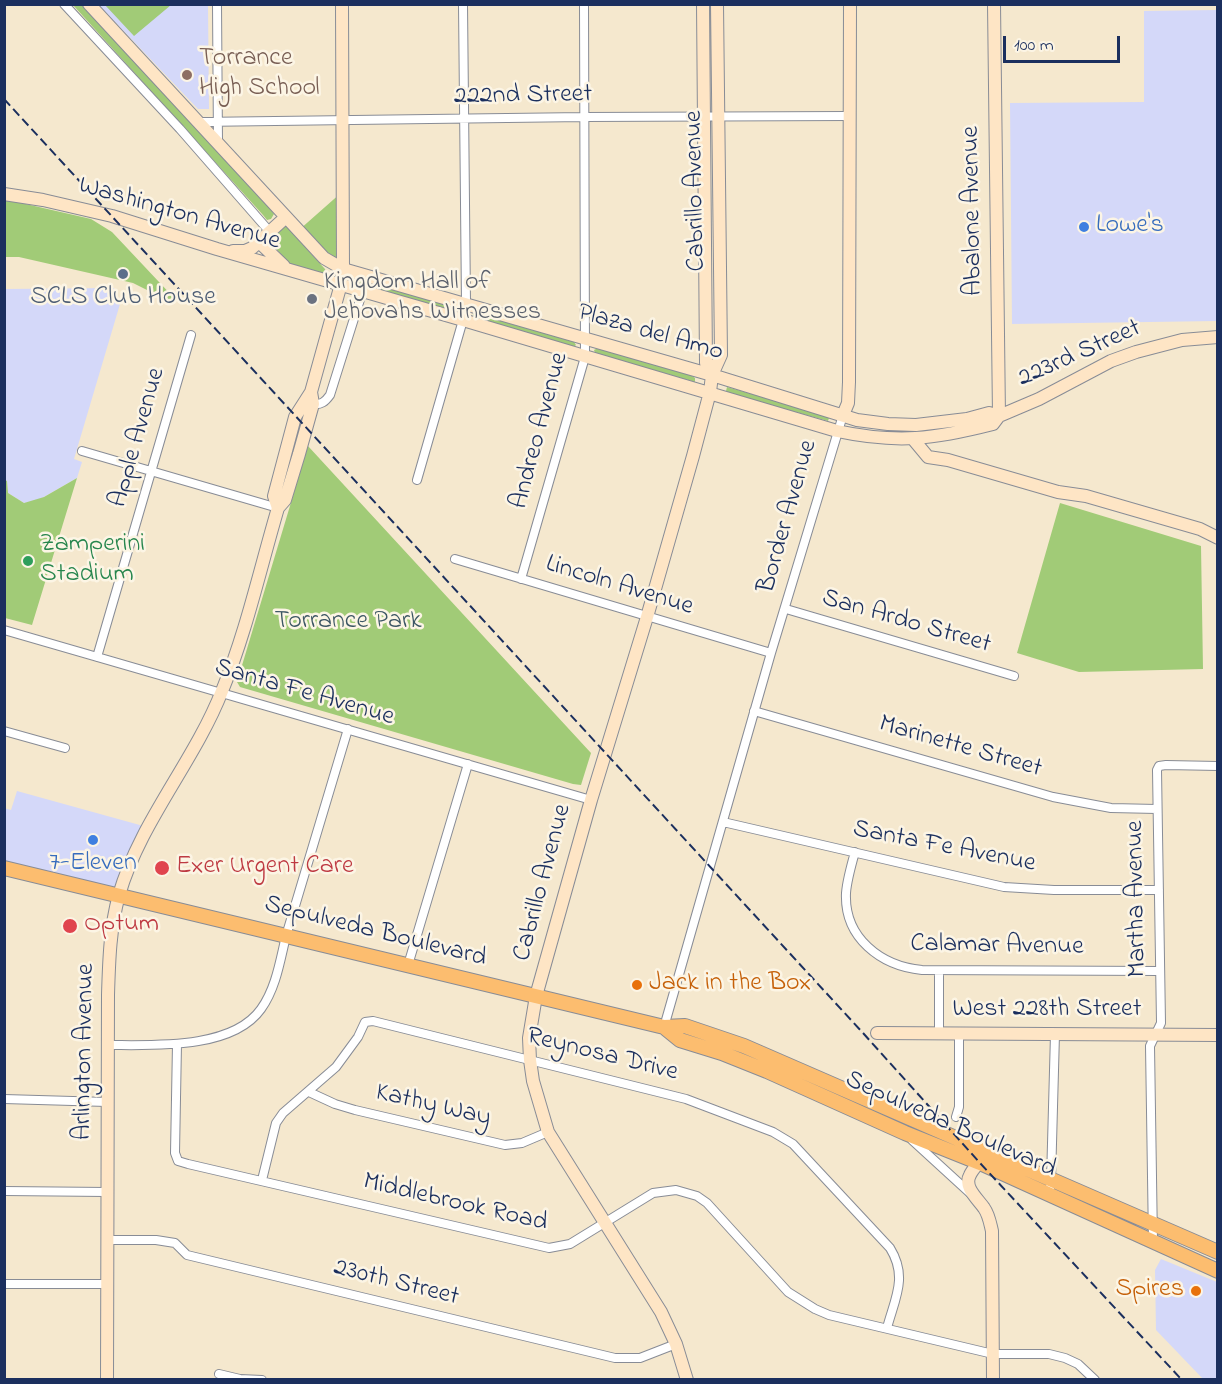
<!DOCTYPE html>
<style>
body{margin:0}
#map{position:relative;width:1222px;height:1384px;overflow:hidden;background:#f5e8ce;font-family:"Indie Flower",sans-serif}
canvas{display:block}
.frame{position:absolute;inset:0;border:6px solid #1b2f5e;pointer-events:none}
.scale{position:absolute;left:1003px;top:36px;width:117px;height:27px;box-sizing:border-box;border:3px solid #1b2f5e;border-top:0;padding-left:8px;font-size:18px;line-height:21px;white-space:nowrap;color:#1b2f5e;-webkit-text-stroke:4px #fcf5e5;paint-order:stroke}
</style>
<div id="map">
<canvas width="1222" height="1384"></canvas>
<div class="frame"></div>
<div class="scale">100 m</div>
</div>
<script>
const ctx = document.querySelector('canvas').getContext('2d');
ctx.lineJoin = 'round';
function fillPath(path, color) { ctx.fillStyle = color; ctx.fill(path, 'evenodd'); }
function stroke(path, color, width, dash) { ctx.strokeStyle = color; ctx.lineWidth = width; ctx.lineCap = dash ? 'butt' : 'round'; ctx.setLineDash(dash || []); ctx.stroke(path); }
function write(font, color, halo, rows, align = 'center') {
  ctx.font = font + ' "Indie Flower",sans-serif'; ctx.lineWidth = 5; ctx.setLineDash([]); ctx.textBaseline = 'middle'; ctx.strokeStyle = halo; ctx.fillStyle = color; for (const [text, x, y, turn = 0] of rows) {
    ctx.save(); ctx.translate(x, y); ctx.rotate((+turn || 0) * Math.PI / 180); ctx.textAlign = isNaN(turn) ? turn : align; if (halo) ctx.strokeText(text, 0, 0); ctx.fillText(text, 0, 0); ctx.restore();
  }
}
const built = new Path2D(`
 M 99,5 L 208,5 L 209,109 L 198,109 Z
 M 1217,10 L 1217,321 L 1012,324 L 1010,103 L 1144,102 L 1144,11 Z
 M 114,288 L 120,304 L 74,459 L 82,462 L 77,478 L 44,497 L 33,502 L 24,503 L 8,493 L 7,481 L 5,480 L 5,289 Z
 M 17,791 L 147,827 L 118,894 L 5,865 L 4,808 L 11,810 Z
 M 1161,1259 L 1217,1282 L 1217,1379 L 1203,1379 L 1156,1330 L 1155,1270 Z`);
const green = new Path2D(`
 M 73,5 L 82,5 L 271,210 L 274,214 L 271,219 L 267,220 L 263,215 Z
 M 105,5 L 171,5 L 134,36 Z
 M 342,192 L 342,267 L 299,230 Z
 M 4,199 L 91,219 L 112,232 L 175,299 L 171,302 L 133,283 L 19,257 L 5,257 Z
 M 285,225 L 325,269 L 326,272 L 323,274 L 291,265 L 267,239 Z
 M 353,278 L 453,306 L 454,309 L 450,312 L 354,283 Z
 M 473,313 L 574,342 L 576,345 L 573,348 L 473,318 Z
 M 598,348 L 691,375 L 695,378 L 695,382 L 595,353 L 594,350 Z
 M 727,387 L 826,415 L 829,418 L 828,421 L 728,393 L 726,391 Z
 M 308,446 L 591,753 L 581,785 L 573,784 L 240,687 L 237,682 Z
 M 77,478 L 32,625 L 5,618 L 5,480 L 7,481 L 8,493 L 24,503 L 44,497 Z
 M 1060,503 L 1201,546 L 1203,669 L 1079,672 L 1017,653 Z`);
const street = new Path2D(`
 M 64,4 L 180,129 L 270,232
 M 217,4 L 218,144
 M 198,122 L 584,117 L 849,116
 M 313,404 C 321,405 325,402 330,395 L 363,290
 M 82,451 L 278,508
 M 417,480 L 463,320 L 466,303 L 463,4
 M 455,559 L 771,653
 M 521,579 L 585,357 L 584,4
 M 786,609 L 1014,676
 M 4,630 L 591,800
 M 97,657 L 191,335
 M 754,711 L 1053,797 L 1111,808 L 1157,809
 M 4,731 L 65,748
 M 723,822 L 1004,887 L 1054,890 L 1159,890
 M 855,852 C 851,866 847,880 846,893 C 844,938 881,966 922,970 L 1160,971
 M 408,965 L 468,764
 M 939,971 L 939,1033
 M 664,1027 L 771,653 L 843,415
 M 177,1044 L 175,1153 L 178,1161 L 188,1164 L 549,1248 L 570,1244 L 653,1193 L 676,1190 L 697,1196 L 707,1203 L 788,1292 L 815,1309 L 829,1315 L 993,1354 L 1049,1354 L 1065,1358 L 1078,1364 L 1095,1380
 M 108,1045 C 152,1045 232,1050 261,1009 C 276,988 280,961 286,936 L 348,729
 M 309,1092 L 335,1104 L 355,1110 L 505,1145 L 522,1143 L 548,1132
 M 4,1099 L 107,1102
 M 956,1117 L 959,1107 L 959,1033
 M 912,1140 L 971,1194
 M 262,1180 L 276,1123 L 283,1113 L 336,1067 L 358,1037 L 365,1022 L 373,1021 L 686,1099 L 773,1132 L 793,1144 L 890,1248 C 908,1277 895,1298 887,1328
 M 4,1191 L 107,1192
 M 1049,1195 L 1051,1180 L 1055,1034
 M 107,1240 L 156,1240 L 175,1243 L 187,1255 L 615,1358 L 640,1358 L 676,1344
 M 1153,1242 L 1150,1046 L 1161,1023 L 1157,770 L 1159,766 L 1166,765 L 1218,766
 M 4,1284 L 107,1284
 M 219,1374 L 240,1379 L 262,1380`);
const secondary = new Path2D(`
 M 89,4 L 324,258 L 343,269 L 712,375 L 857,420 L 888,424 L 916,425 L 967,419 L 989,413 L 999,416
 M 703,4 L 706,363 L 712,375
 M 994,4 L 999,416
 M 4,194 L 43,200 L 112,216 L 217,249 L 463,320 L 837,431 C 898,444 934,439 993,424 L 999,416
 M 259,242 L 284,266
 M 233,251 L 245,251 L 252,248 L 286,217
 M 843,415 L 848,403 L 849,382 L 850,4
 M 999,416 L 1039,399 L 1111,361 L 1136,352 L 1182,340 L 1218,337
 M 913,439 L 928,457 L 948,460 L 1058,492 L 1086,496 L 1200,529 L 1218,538
 M 278,508 L 274,496 L 295,417 L 311,392 L 341,284 L 343,269 L 342,4
 M 877,1033 L 1218,1035
 M 984,1156 C 980,1163 973,1168 970,1175 C 963,1187 978,1199 984,1208 C 989,1215 990,1223 992,1231 L 993,1380
 M 107,1380 L 108,995 C 109,961 110,927 119,895 C 140,822 194,762 222,691 C 246,633 260,569 278,508 L 285,500 L 299,454 L 313,404 L 311,392
 M 687,1380 L 676,1344 L 661,1312 L 548,1132 L 533,1081 L 530,1060 L 529,1038 L 536,996 L 591,800 L 647,617 L 693,456 L 710,392 L 712,375 L 721,355 L 717,4`);
const primary = new Path2D(`
 M 4,868 L 664,1027 L 685,1026 L 744,1046 L 1218,1252
 M 664,1027 L 680,1040 L 722,1053 L 767,1071 L 905,1133 L 980,1163 L 1218,1271`);
const rail = new Path2D(`
 M 4,99 L 863,1033 L 980,1163 L 1182,1380`);
const markers = [
 [187,75,6,"#8d6e63"],
 [1084,227,6,"#3f7fe0"],
 [123,274,6,"#5c6f8a"],
 [312,299,6,"#6b7280"],
 [28,561,6,"#2e9e5b"],
 [93,840,6,"#3f7fe0"],
 [162,868,8,"#e0444e"],
 [70,926,8,"#e0444e"],
 [637,985,6,"#e8710a"],
 [1196,1291,6,"#e8710a"]
];
const educationNames = [
 ["Torrance",199,60],
 ["High School",199,90]
];
const streetNames = [
 ["222nd Street",523,97,-1],
 ["Cabrillo Avenue",697,191,-91],
 ["Abalone Avenue",974,211,-91],
 ["Washington Avenue",179,215,16],
 ["Plaza del Amo",650,334,16],
 ["223rd Street",1080,355,-24],
 ["Andreo Avenue",541,431,-75],
 ["Apple Avenue",139,438,-74],
 ["Border Avenue",789,517,-74],
 ["Lincoln Avenue",619,587,17],
 ["San Ardo Street",906,623,16],
 ["Santa Fe Avenue",304,694,16],
 ["Marinette Street",960,748,16],
 ["Santa Fe Avenue",944,848,11],
 ["Cabrillo Avenue",544,883,-75],
 ["Martha Avenue",1138,899,-91],
 ["Sepulveda Boulevard",375,933,14],
 ["Calamar Avenue",997,947,1],
 ["West 228th Street",1047,1011],
 ["Arlington Avenue",86,1052,-89],
 ["Reynosa Drive",602,1056,14],
 ["Kathy Way",433,1107,13],
 ["Sepulveda Boulevard",950,1126,24],
 ["Middlebrook Road",455,1204,13],
 ["230th Street",396,1284,14]
];
const shopNames = [
 ["Lowe's",1096,227],
 ["7-Eleven",93,865,"center"]
];
const worshipNames = [
 ["Kingdom Hall of",324,284],
 ["Jehovahs Witnesses",324,314]
];
const serviceNames = [
 ["SCLS Club House",123,299]
];
const leisureNames = [
 ["Zamperini",40,546],
 ["Stadium",40,576]
];
const parkNames = [
 ["Torrance Park",348,623]
];
const healthNames = [
 ["Exer Urgent Care",176,868],
 ["Optum",84,926]
];
const foodNames = [
 ["Jack in the Box",649,985],
 ["Spires",1184,1291,"right"]
];
fillPath(built, '#d4d8f9');
fillPath(green, '#a1cb77');
stroke(street, '#888c96', 10);
stroke(secondary, '#888c96', 14);
stroke(primary, '#888c96', 16);
stroke(street, '#fff', 8);
stroke(secondary, '#fee5c5', 12);
stroke(primary, '#fcbd6f', 14);
stroke(rail, '#1b2f5e', 2, [9, 4.5]);
for (const [x, y, r, color] of markers) { const dot = new Path2D(); dot.arc(x, y, r, 0, 2 * Math.PI); ctx.fillStyle = color; ctx.fill(dot); stroke(dot, '#fcf5e5', 2); }
write('26px', '#785e54', '#fcf5e5', educationNames, 'left');
write('26px', '#1b2f5e', '#fcf5e5', streetNames);
write('26px', '#366cbe', '#fcf5e5', shopNames, 'left');
write('26px', '#5b616d', '#fcf5e5', worshipNames, 'left');
write('26px', '#4e5e75', '#fcf5e5', serviceNames);
write('26px', '#27864d', '#fcf5e5', leisureNames, 'left');
write('26px', '#3c5664', '#fcf5e5', parkNames);
write('26px', '#be3a42', '#fcf5e5', healthNames, 'left');
write('26px', '#c56008', '#fcf5e5', foodNames, 'left');
</script>
